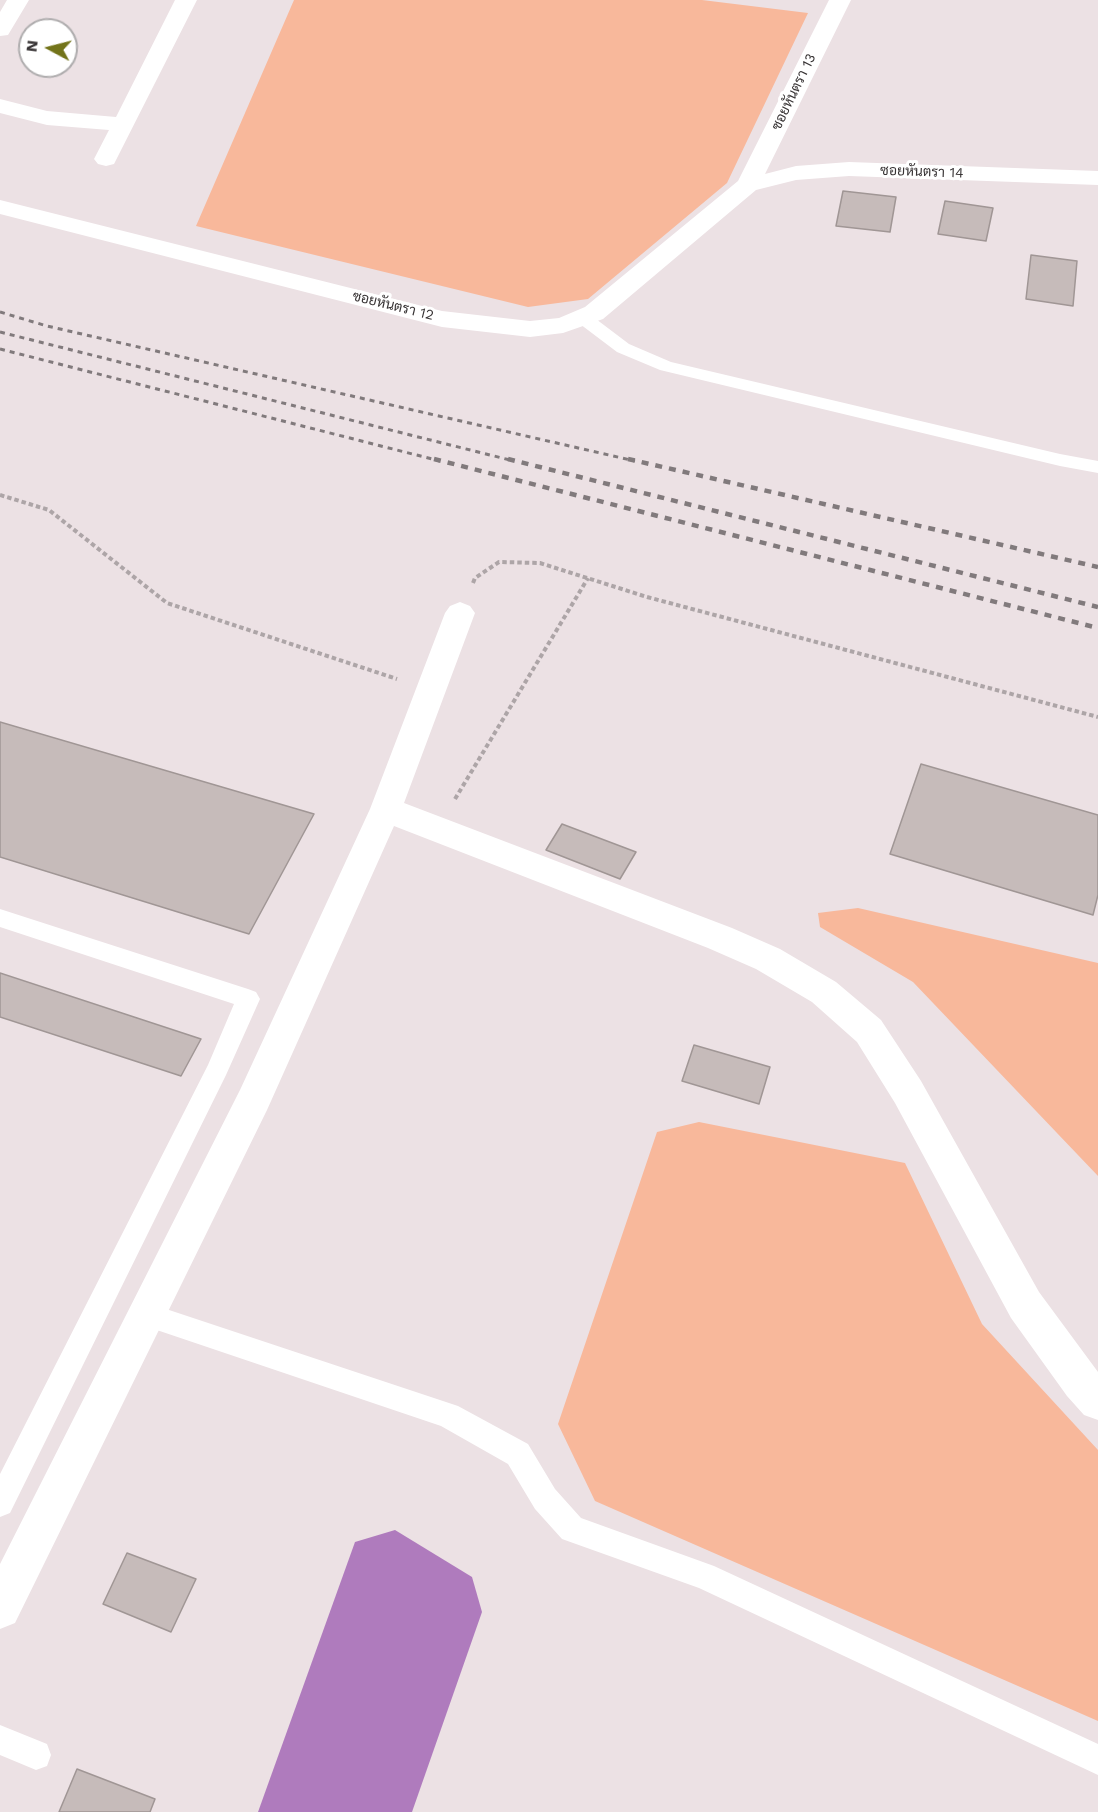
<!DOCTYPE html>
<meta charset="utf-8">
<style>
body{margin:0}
#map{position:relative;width:1098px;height:1812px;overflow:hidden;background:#ece1e4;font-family:"Work Sans",sans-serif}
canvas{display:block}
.north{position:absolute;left:18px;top:18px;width:60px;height:60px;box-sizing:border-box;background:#fff;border:2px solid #afadae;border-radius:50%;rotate:277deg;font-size:16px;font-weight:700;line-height:24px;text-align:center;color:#373334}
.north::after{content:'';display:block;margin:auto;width:21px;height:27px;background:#73741a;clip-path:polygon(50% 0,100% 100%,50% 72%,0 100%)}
</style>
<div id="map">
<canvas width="1098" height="1812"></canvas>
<div class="north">N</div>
</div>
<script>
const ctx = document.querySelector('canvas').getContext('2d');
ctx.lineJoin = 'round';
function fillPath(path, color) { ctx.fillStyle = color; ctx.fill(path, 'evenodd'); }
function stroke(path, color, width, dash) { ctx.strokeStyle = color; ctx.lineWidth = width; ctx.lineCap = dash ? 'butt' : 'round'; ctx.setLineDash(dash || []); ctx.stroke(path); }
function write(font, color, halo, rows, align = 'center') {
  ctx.font = font + ' "Work Sans",Sarabun,sans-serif'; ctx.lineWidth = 6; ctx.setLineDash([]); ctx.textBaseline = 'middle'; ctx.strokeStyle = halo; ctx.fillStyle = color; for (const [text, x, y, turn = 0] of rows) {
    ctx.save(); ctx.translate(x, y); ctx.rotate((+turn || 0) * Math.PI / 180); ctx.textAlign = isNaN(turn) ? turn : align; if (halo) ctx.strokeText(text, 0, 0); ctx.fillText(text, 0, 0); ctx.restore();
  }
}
const green = new Path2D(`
 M 294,0 L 702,0 L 808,13 L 727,183 L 588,299 L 528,307 L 196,226 Z
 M 858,908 L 1098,963 L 1098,1176 L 913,982 L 820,927 L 818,913 Z
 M 699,1122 L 905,1163 L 982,1324 L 1098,1450 L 1098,1721 L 595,1501 L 558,1424 L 657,1132 Z`);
const water = new Path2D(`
 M 395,1530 L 472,1577 L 482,1612 L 412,1812 L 258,1812 L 355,1542 Z`);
const building = new Path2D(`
 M 843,191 L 896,197 L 890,232 L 836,226 Z
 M 945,201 L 993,208 L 986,241 L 938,234 Z
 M 1031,255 L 1077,261 L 1073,306 L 1026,299 Z
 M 0,722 L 314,814 L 249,934 L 0,857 Z
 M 921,764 L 1098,815 L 1098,895 L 1093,915 L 890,854 Z
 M 562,824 L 636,852 L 620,879 L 546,850 Z
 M 0,973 L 201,1039 L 181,1076 L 0,1017 Z
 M 694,1045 L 770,1067 L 759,1104 L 682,1081 Z
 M 127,1553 L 196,1579 L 171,1632 L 103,1604 Z
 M 77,1769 L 155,1799 L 150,1812 L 59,1812 Z`);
const path = new Path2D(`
 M 0,495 L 49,510 L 167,603 L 397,679
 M 473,583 L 475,578 L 499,562 L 540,563 L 647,597 L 1098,717
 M 455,799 L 588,578`);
const service = new Path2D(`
 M 582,312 L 588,313 L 629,344 L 671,362 L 1060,454 L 1098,461 L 1098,473 L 1060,466 L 660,370 L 617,352 L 576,321 L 573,317 L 576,313 Z
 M 0,909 L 248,989 L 256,992 L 260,999 L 226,1075 L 10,1513 L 0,1517 L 0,1474 L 208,1065 L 234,1004 L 0,927 Z
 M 148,1303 L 458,1406 L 528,1444 L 555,1489 L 581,1518 L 714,1566 L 1098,1744 L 1098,1775 L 699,1588 L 562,1539 L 535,1509 L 508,1464 L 441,1426 L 139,1324 L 135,1315 L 139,1306 Z
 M 0,1725 L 47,1744 L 51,1755 L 47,1766 L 36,1770 L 0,1755 Z`);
const minor = new Path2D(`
 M 7,0 L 29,0 L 8,35 L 0,36 L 0,12 Z
 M 175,0 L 197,0 L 114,164 L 106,166 L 98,164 L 94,159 L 109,130 L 47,125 L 0,113 L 0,99 L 47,111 L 116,117 Z
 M 829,0 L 851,0 L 765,174 L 796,166 L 849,162 L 1098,171 L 1098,185 L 849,176 L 796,180 L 756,190 L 603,319 L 563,333 L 530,337 L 442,327 L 0,214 L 0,200 L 442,311 L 530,321 L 559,318 L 585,307 L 738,181 Z
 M 460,602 L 470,606 L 475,613 L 404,803 L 732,928 L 780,949 L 836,982 L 881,1020 L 921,1081 L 1039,1292 L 1098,1372 L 1098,1420 L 1084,1415 L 1067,1396 L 1011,1318 L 895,1103 L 857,1042 L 812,1002 L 756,969 L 708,948 L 394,826 L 267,1110 L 15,1623 L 0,1629 L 0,1564 L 240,1090 L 370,809 L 445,613 L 450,606 Z`);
const railFar1 = new Path2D(`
 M 0,312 L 47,326 L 635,461
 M 0,332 L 514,461
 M 0,349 L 440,461`);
const rail = new Path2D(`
 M 434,459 L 1098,628
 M 508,459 L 1098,607
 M 628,459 L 1098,567`);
const farStreetnames = [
 ["ซอยหันตรา 13",794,92,-64],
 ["ซอยหันตรา 14",922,172,2],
 ["ซอยหันตรา 12",393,306,14]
];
fillPath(green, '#f8b89b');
fillPath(water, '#af7bbd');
fillPath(building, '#c6bbba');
stroke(building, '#a09695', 1.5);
stroke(path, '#ada5a7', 4, [4.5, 3]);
fillPath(service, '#fff');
fillPath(minor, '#fff');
stroke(railFar1, '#817a7c', 3, [5, 5]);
stroke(rail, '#817a7c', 4.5, [7, 7]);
write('14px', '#373334', '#fff', farStreetnames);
</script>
